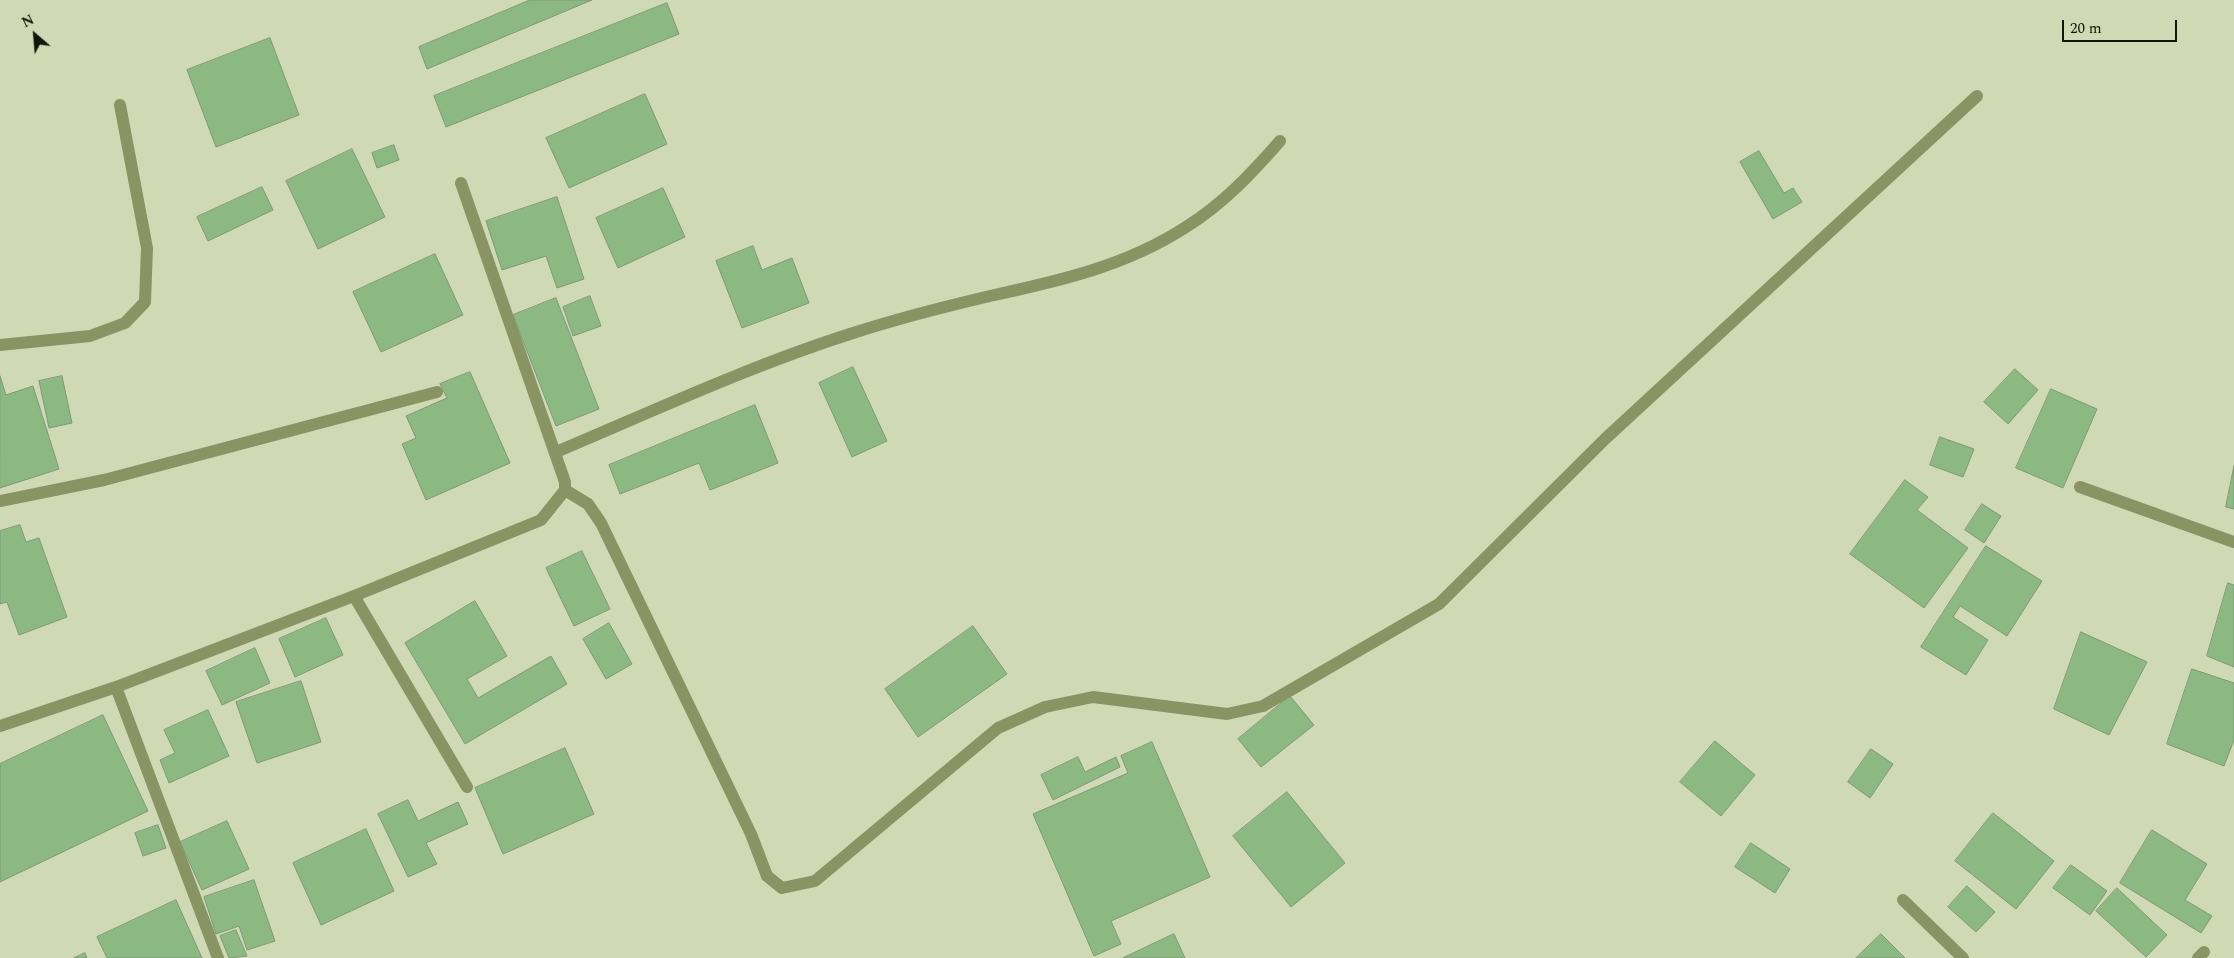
<!DOCTYPE html>
<style>
body{margin:0}
#map{position:relative;width:2234px;height:958px;overflow:hidden;background:#cfd9b4;font-family:Spectral,serif}
canvas{display:block}
.north{position:absolute;left:10px;top:10px;width:50px;height:50px;-webkit-text-stroke:4px #cfd9b4;paint-order:stroke;rotate:333deg;font-size:14px;font-weight:700;line-height:20px;text-align:center;color:#121508}
.north::after{content:'';display:block;margin:auto;width:18px;height:22px;background:#121508;clip-path:polygon(50% 0,100% 100%,50% 72%,0 100%)}
.scale{position:absolute;left:2062px;top:20px;width:115px;height:22px;box-sizing:border-box;border:2px solid #121508;border-top:0;padding-left:6px;font-size:15px;line-height:18px;white-space:nowrap;color:#121508;-webkit-text-stroke:4px #cfd9b4;paint-order:stroke}
</style>
<div id="map">
<canvas width="2234" height="958"></canvas>
<div class="north">N</div>
<div class="scale">20 m</div>
</div>
<script>
const ctx = document.querySelector('canvas').getContext('2d');
ctx.lineJoin = 'round';
function fillPath(path, color) { ctx.fillStyle = color; ctx.fill(path, 'evenodd'); }
function stroke(path, color, width, dash) { ctx.strokeStyle = color; ctx.lineWidth = width; ctx.lineCap = dash ? 'butt' : 'round'; ctx.setLineDash(dash || []); ctx.stroke(path); }
const building = new Path2D(`
 M 530,0 L 592,0 L 427,69 L 419,47 Z
 M 667,3 L 679,34 L 446,127 L 434,96 Z
 M 270,38 L 299,115 L 216,147 L 187,70 Z
 M 645,94 L 667,144 L 569,188 L 546,138 Z
 M 394,145 L 399,160 L 377,168 L 372,153 Z
 M 352,149 L 385,217 L 318,249 L 286,181 Z
 M 1759,151 L 1784,193 L 1793,188 L 1802,202 L 1773,219 L 1740,162 Z
 M 262,187 L 273,210 L 208,241 L 197,217 Z
 M 663,188 L 685,237 L 618,268 L 596,218 Z
 M 557,197 L 584,279 L 557,288 L 546,256 L 502,270 L 486,221 Z
 M 753,246 L 762,270 L 792,258 L 809,303 L 742,328 L 716,261 Z
 M 435,254 L 463,315 L 381,352 L 353,292 Z
 M 590,296 L 601,326 L 573,336 L 563,307 Z
 M 556,298 L 599,409 L 556,426 L 513,315 Z
 M 853,367 L 887,441 L 852,457 L 819,383 Z
 M 2015,369 L 2038,390 L 2008,424 L 1984,402 Z
 M 470,372 L 510,463 L 426,500 L 402,444 L 416,438 L 406,416 L 447,398 L 440,384 Z
 M 0,376 L 6,395 L 33,386 L 59,469 L 0,488 Z
 M 62,376 L 72,423 L 49,428 L 39,381 Z
 M 2051,389 L 2097,409 L 2063,488 L 2016,468 Z
 M 755,405 L 778,463 L 710,490 L 699,463 L 620,494 L 609,465 Z
 M 1940,437 L 1974,449 L 1963,477 L 1930,465 Z
 M 2234,466 L 2234,509 L 2226,507 Z
 M 1905,480 L 1928,497 L 1917,510 L 1968,548 L 1924,608 L 1850,554 Z
 M 1982,504 L 2001,516 L 1984,543 L 1965,530 Z
 M 20,525 L 26,542 L 39,538 L 67,617 L 19,635 L 7,602 L 0,604 L 0,531 Z
 M 1986,546 L 2042,581 L 2007,636 L 1960,606 L 1953,617 L 1988,640 L 1966,675 L 1921,647 Z
 M 582,551 L 610,609 L 574,626 L 546,568 Z
 M 2228,583 L 2234,585 L 2234,667 L 2207,656 Z
 M 475,601 L 507,656 L 467,679 L 478,698 L 551,656 L 567,684 L 465,744 L 405,643 Z
 M 326,618 L 343,655 L 295,677 L 279,639 Z
 M 609,623 L 632,664 L 606,679 L 583,639 Z
 M 973,626 L 1007,674 L 918,737 L 885,689 Z
 M 2081,632 L 2147,662 L 2109,735 L 2054,709 Z
 M 255,648 L 270,683 L 222,705 L 206,671 Z
 M 2192,669 L 2234,683 L 2234,740 L 2224,766 L 2167,744 Z
 M 301,681 L 321,742 L 257,763 L 236,702 Z
 M 1290,696 L 1314,725 L 1261,767 L 1238,739 Z
 M 208,710 L 229,756 L 169,783 L 160,760 L 175,753 L 164,730 Z
 M 103,715 L 148,811 L 0,882 L 0,764 Z
 M 1715,741 L 1755,775 L 1721,816 L 1680,782 Z
 M 1152,742 L 1210,877 L 1111,921 L 1121,944 L 1094,956 L 1033,814 L 1128,773 L 1121,756 Z
 M 565,748 L 594,814 L 503,854 L 475,788 Z
 M 1871,749 L 1893,764 L 1870,798 L 1848,782 Z
 M 1078,757 L 1085,772 L 1116,757 L 1120,767 L 1053,800 L 1041,775 Z
 M 1287,792 L 1345,863 L 1291,907 L 1233,836 Z
 M 408,800 L 418,821 L 458,802 L 468,824 L 426,843 L 437,864 L 408,877 L 378,814 Z
 M 1993,813 L 2054,861 L 2016,909 L 1955,861 Z
 M 227,821 L 249,869 L 202,890 L 180,842 Z
 M 158,825 L 166,848 L 143,856 L 135,833 Z
 M 366,829 L 394,891 L 321,925 L 293,863 Z
 M 2152,830 L 2207,864 L 2185,900 L 2212,916 L 2201,933 L 2120,883 Z
 M 1751,843 L 1790,869 L 1775,893 L 1735,867 Z
 M 2071,865 L 2107,891 L 2090,915 L 2053,888 Z
 M 254,880 L 275,941 L 247,950 L 239,926 L 216,934 L 204,897 Z
 M 1967,886 L 1995,912 L 1976,932 L 1948,907 Z
 M 2117,888 L 2167,935 L 2146,957 L 2096,911 Z
 M 176,900 L 202,958 L 107,958 L 97,937 Z
 M 236,930 L 247,956 L 229,958 L 220,936 Z
 M 1174,934 L 1185,958 L 1123,958 Z
 M 1881,934 L 1905,958 L 1856,958 Z
 M 85,953 L 87,958 L 74,958 Z`);
const minor = new Path2D(`
 M 0,345 L 90,336 L 125,323 L 145,302 L 147,248 L 120,105
 M 556,452 C 653,411 750,366 850,334 C 896,319 943,307 990,296 C 1059,281 1126,266 1186,227 C 1223,204 1252,173 1280,141
 M 2080,487 L 2234,542
 M 565,490 L 588,504 L 601,523 L 751,834 L 767,876 L 782,888 L 815,881 L 998,728 L 1045,707 L 1093,697 L 1227,714 L 1263,706 L 1439,604 L 1605,439 L 1977,96
 M 0,501 L 104,480 L 437,392
 M 354,596 L 467,787
 M 116,687 L 218,958
 M 0,726 L 116,687 L 354,596 L 541,520 L 565,490 L 565,482 L 461,183
 M 1903,900 L 1963,958
 M 2198,958 L 2204,952`);
fillPath(building, '#8cb881');
stroke(building, '#80987a', 1);
stroke(minor, '#889464', 12);
</script>
